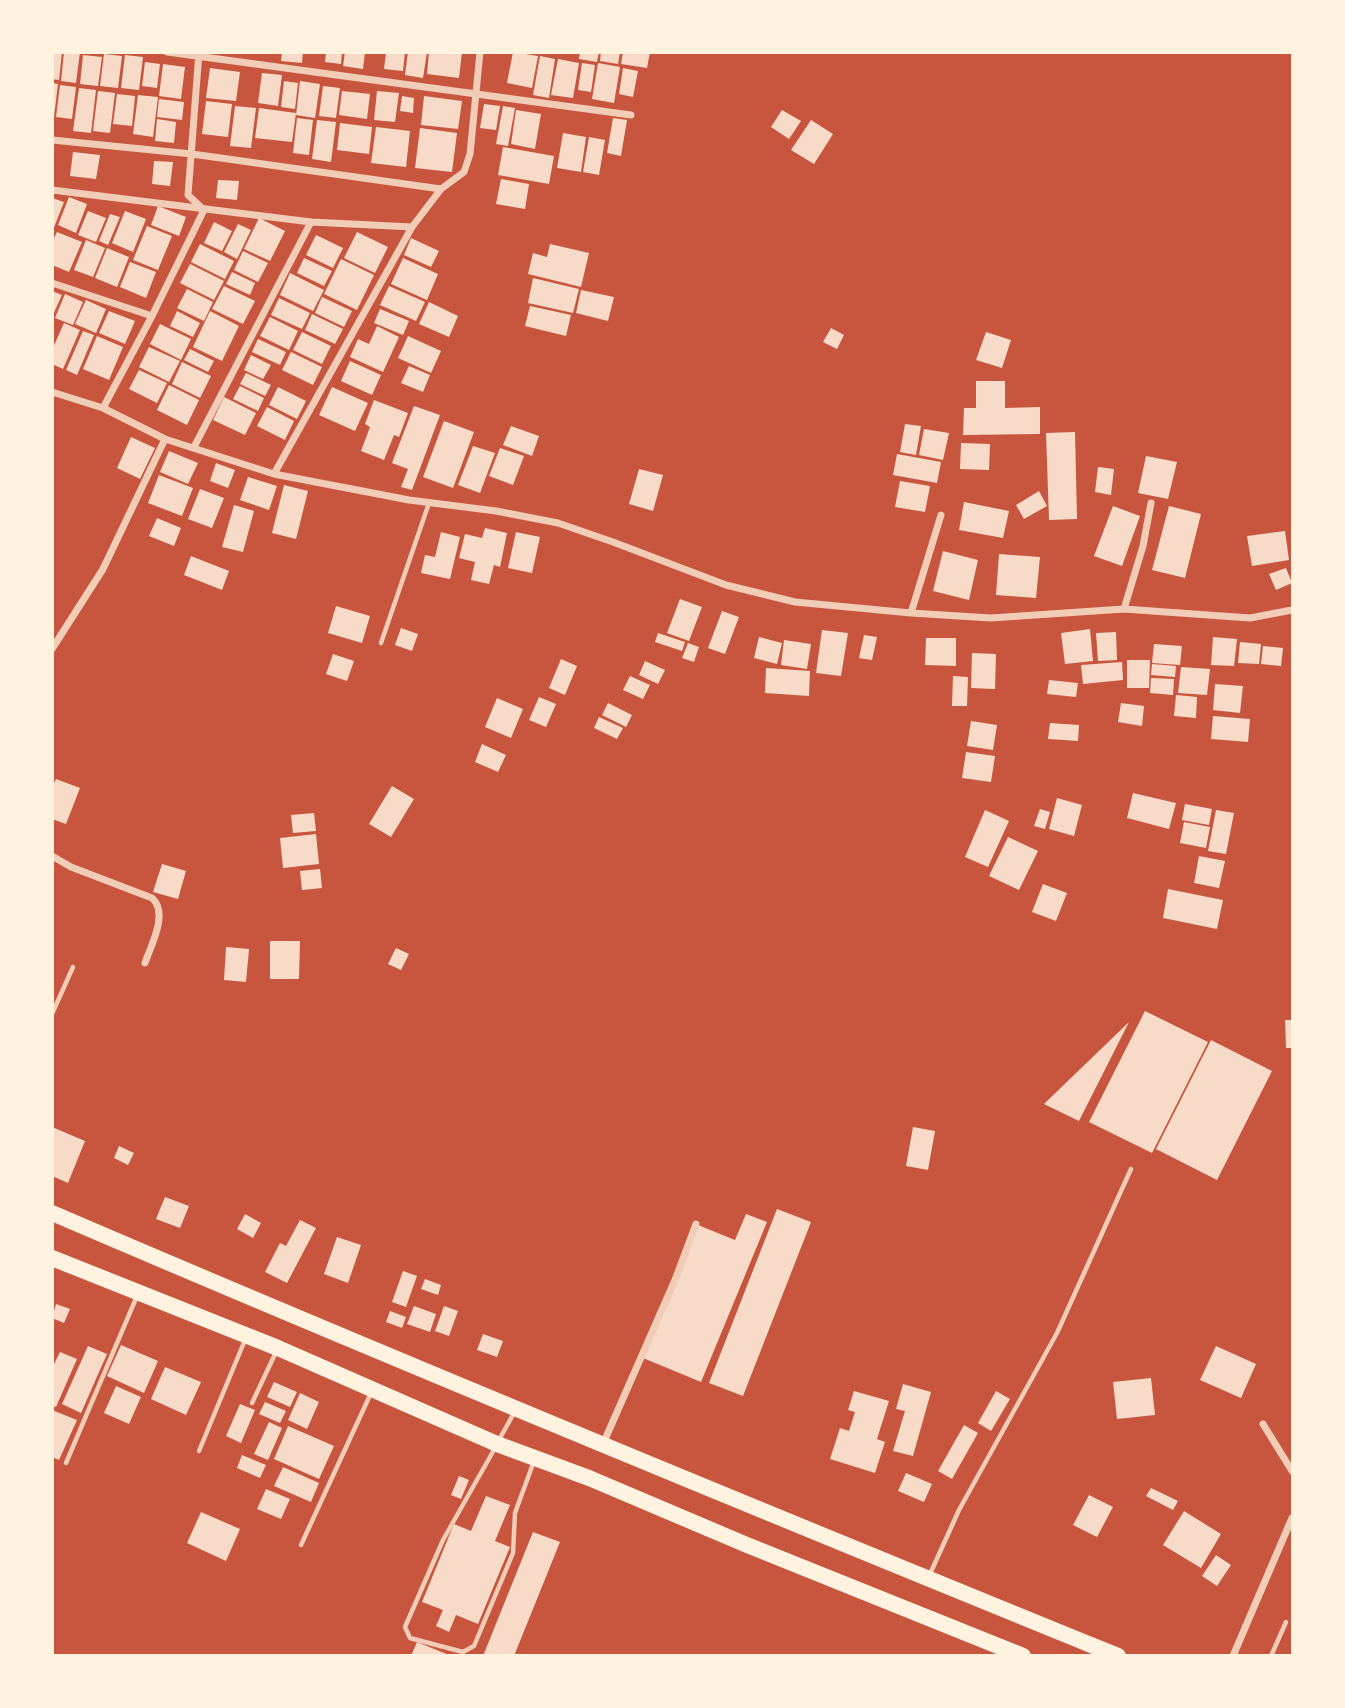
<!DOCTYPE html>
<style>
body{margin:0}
#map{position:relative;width:1345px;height:1708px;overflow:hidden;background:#c8553d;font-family:"IBM Plex Serif",serif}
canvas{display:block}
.frame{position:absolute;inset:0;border:54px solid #fff3e0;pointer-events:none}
</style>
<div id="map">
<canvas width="1345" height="1708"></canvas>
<div class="frame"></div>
</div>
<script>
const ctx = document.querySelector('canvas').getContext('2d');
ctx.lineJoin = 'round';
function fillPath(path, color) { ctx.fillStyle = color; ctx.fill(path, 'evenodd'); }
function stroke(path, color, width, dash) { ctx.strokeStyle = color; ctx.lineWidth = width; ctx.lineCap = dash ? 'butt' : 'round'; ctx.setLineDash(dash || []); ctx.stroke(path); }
const building = new Path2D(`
 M 52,52 L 62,52 L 59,80 L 52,79 Z
 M 64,52 L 80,52 L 76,83 L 61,81 Z
 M 282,52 L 303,52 L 302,63 L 281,61 Z
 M 326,52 L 342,52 L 341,64 L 325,62 Z
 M 345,52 L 365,52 L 363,69 L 343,66 Z
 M 386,52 L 405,52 L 403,71 L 384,69 Z
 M 408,52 L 427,52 L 423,78 L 405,75 Z
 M 429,52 L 462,52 L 459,78 L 427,74 Z
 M 513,52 L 538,56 L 532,88 L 507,83 Z
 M 580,52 L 599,52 L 597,62 L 579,59 Z
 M 601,52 L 620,52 L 618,64 L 600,61 Z
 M 623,52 L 650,52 L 647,68 L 621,64 Z
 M 104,54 L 122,56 L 118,88 L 100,86 Z
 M 83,55 L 102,57 L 98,86 L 80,84 Z
 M 125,55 L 143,57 L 139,90 L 121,88 Z
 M 540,56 L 555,59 L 549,98 L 533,95 Z
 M 558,59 L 579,63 L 573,98 L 551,95 Z
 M 145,62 L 160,64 L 157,88 L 142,86 Z
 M 582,63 L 595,65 L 591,92 L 578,90 Z
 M 598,63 L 620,67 L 614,103 L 592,99 Z
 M 163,64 L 185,67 L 181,99 L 159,96 Z
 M 210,68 L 240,72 L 236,101 L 206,98 Z
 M 623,68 L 638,71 L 633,97 L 619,94 Z
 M 262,73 L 282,75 L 278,106 L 258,103 Z
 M 284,81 L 298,83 L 295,109 L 281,107 Z
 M 300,81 L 320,84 L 315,118 L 296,115 Z
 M 52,83 L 58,84 L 54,117 L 52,117 Z
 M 60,85 L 76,87 L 72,119 L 56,117 Z
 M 323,86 L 340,88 L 336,118 L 319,116 Z
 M 79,88 L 96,90 L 91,133 L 73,131 Z
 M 98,91 L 115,93 L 110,133 L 93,131 Z
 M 342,91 L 370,94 L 367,119 L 339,115 Z
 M 377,91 L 399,93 L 395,122 L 374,120 Z
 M 117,94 L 135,96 L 132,126 L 113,124 Z
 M 138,95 L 158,97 L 153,137 L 133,134 Z
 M 402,96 L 414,98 L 413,113 L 400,111 Z
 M 424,96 L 462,101 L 458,129 L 421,125 Z
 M 159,99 L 184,102 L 182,120 L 157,117 Z
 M 206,101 L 232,104 L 228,137 L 202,134 Z
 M 484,104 L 500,106 L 496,130 L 480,128 Z
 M 235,106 L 256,108 L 251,148 L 230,146 Z
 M 503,106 L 515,108 L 508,146 L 496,144 Z
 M 259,108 L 296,113 L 292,142 L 255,138 Z
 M 516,110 L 541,114 L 535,149 L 511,144 Z
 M 782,110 L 801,121 L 789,139 L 771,127 Z
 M 297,118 L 313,120 L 309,155 L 293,153 Z
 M 613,118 L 627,120 L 621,156 L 607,153 Z
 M 157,119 L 176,122 L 174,143 L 155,141 Z
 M 317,120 L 336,122 L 331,162 L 312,159 Z
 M 811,120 L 833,134 L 814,164 L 791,150 Z
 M 340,123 L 372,127 L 369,154 L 337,150 Z
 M 376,127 L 410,131 L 406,167 L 371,163 Z
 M 420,128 L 457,133 L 452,172 L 415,168 Z
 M 563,133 L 586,137 L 581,172 L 557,168 Z
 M 589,137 L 605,140 L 599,175 L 583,172 Z
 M 503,147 L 554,156 L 549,184 L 498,175 Z
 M 73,152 L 100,155 L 96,179 L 70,176 Z
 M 154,161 L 173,162 L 170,186 L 152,184 Z
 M 501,179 L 529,184 L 525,209 L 496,204 Z
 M 218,180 L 239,181 L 237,200 L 216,198 Z
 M 69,197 L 87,204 L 76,233 L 58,225 Z
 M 52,198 L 64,202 L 53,230 L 52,230 Z
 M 158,206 L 186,217 L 179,236 L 151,225 Z
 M 88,211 L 106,218 L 96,242 L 78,235 Z
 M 125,211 L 146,219 L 133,252 L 112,243 Z
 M 110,214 L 120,217 L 108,245 L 99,241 Z
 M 259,218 L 285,231 L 270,261 L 244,249 Z
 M 214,222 L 232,231 L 222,251 L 204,243 Z
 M 238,224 L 251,230 L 237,259 L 224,252 Z
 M 147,226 L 172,236 L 158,270 L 133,260 Z
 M 57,232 L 82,242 L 69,272 L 52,265 L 52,242 Z
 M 357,232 L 388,247 L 375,273 L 344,258 Z
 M 316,235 L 343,248 L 333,268 L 306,255 Z
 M 411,238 L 439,251 L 431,267 L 404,255 Z
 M 86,240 L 105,248 L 93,277 L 74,270 Z
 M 200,244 L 234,261 L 225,279 L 191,262 Z
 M 550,244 L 589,253 L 581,287 L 528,274 L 533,253 L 547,257 Z
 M 107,248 L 129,257 L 117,287 L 95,278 Z
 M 243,251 L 268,263 L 258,282 L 234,270 Z
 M 304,258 L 332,271 L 324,286 L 297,273 Z
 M 403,258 L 438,274 L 427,300 L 391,284 Z
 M 341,259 L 374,275 L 357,310 L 324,294 Z
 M 130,262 L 156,272 L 146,298 L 120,287 Z
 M 190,264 L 224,281 L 214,300 L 180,283 Z
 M 232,272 L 255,283 L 250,295 L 226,284 Z
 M 290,273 L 324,290 L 313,311 L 280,295 Z
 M 533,278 L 579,289 L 573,313 L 528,303 Z
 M 224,286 L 255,301 L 243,324 L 212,309 Z
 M 389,286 L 425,302 L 416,321 L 380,305 Z
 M 187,289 L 213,302 L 204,321 L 177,308 Z
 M 581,290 L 614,297 L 608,321 L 576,313 Z
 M 52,291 L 62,295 L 52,317 Z
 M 65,294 L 83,302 L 73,325 L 55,318 Z
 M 322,297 L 352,311 L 344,327 L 315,313 Z
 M 279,298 L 310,313 L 302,329 L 271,315 Z
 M 86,300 L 106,309 L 96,333 L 75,324 Z
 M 429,302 L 458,316 L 449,337 L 419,324 Z
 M 530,306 L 571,315 L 566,336 L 525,326 Z
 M 380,309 L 409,321 L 403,335 L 374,323 Z
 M 109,311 L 135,321 L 125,344 L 99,333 Z
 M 177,311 L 200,323 L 193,337 L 170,326 Z
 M 210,311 L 239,326 L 222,361 L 193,347 Z
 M 312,314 L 343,329 L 335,344 L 305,330 Z
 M 270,317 L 298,331 L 289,350 L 260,336 Z
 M 64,323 L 80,330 L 63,369 L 52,364 L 52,350 Z
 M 160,324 L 191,339 L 181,360 L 150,344 Z
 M 377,326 L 399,337 L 383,372 L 350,357 L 358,339 L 369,344 Z
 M 831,328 L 844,335 L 837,349 L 823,342 Z
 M 83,331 L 94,335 L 77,375 L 66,370 Z
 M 302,332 L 331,346 L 322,364 L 293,350 Z
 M 986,332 L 1011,340 L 1002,368 L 976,360 Z
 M 97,336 L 123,347 L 109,380 L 83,369 Z
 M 408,336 L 441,351 L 431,373 L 398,358 Z
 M 258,339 L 286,352 L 280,365 L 252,352 Z
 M 149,347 L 180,361 L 169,382 L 139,367 Z
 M 190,349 L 214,361 L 208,372 L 184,360 Z
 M 291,352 L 322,367 L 313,385 L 282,370 Z
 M 251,355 L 271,365 L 263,379 L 244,370 Z
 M 350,361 L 381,375 L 372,395 L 341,381 Z
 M 182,362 L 211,376 L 200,398 L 172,384 Z
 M 409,366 L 430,375 L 423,392 L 401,383 Z
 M 139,370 L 167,383 L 157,403 L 129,389 Z
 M 246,373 L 271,385 L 265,396 L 240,384 Z
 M 976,381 L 1005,381 L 1005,408 L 1040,407 L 1040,434 L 963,435 L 964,408 L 976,408 Z
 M 169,385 L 199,400 L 187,425 L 157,410 Z
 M 240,386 L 264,398 L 258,411 L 233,399 Z
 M 278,387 L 306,401 L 297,419 L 269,405 Z
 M 332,387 L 368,403 L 355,431 L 319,415 Z
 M 224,397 L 256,413 L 245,435 L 213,420 Z
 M 374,400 L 408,413 L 399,437 L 394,435 L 384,460 L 361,451 L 370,427 L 365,424 Z
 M 414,406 L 440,415 L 412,490 L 401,487 L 408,469 L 392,463 Z
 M 267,407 L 294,421 L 285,440 L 257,426 Z
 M 444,421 L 474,432 L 453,488 L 423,477 Z
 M 905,424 L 921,426 L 916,455 L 900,452 Z
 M 511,426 L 539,436 L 532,456 L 503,445 Z
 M 924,429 L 949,433 L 943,460 L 919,455 Z
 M 1075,432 L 1077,519 L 1049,520 L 1046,433 Z
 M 131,437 L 155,448 L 140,479 L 117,468 Z
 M 961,443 L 990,444 L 989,470 L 960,469 Z
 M 473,446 L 495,453 L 480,493 L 458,485 Z
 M 500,448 L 524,456 L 513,485 L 489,476 Z
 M 169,451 L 198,463 L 188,484 L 160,472 Z
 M 897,454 L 941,462 L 937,483 L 893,475 Z
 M 1146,456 L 1177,462 L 1168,499 L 1138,493 Z
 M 216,463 L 235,470 L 228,488 L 210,481 Z
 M 1098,467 L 1114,469 L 1111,495 L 1095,492 Z
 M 639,469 L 663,475 L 653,511 L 629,504 Z
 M 159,475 L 193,488 L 182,516 L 148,503 Z
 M 248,477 L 277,486 L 269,510 L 240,500 Z
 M 900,481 L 930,486 L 925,512 L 895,507 Z
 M 284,485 L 308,491 L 296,539 L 272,533 Z
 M 200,489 L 224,498 L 212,528 L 188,519 Z
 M 1039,491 L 1047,506 L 1024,519 L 1016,505 Z
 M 964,502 L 1009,511 L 1003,538 L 959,530 Z
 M 234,505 L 254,511 L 243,552 L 222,547 Z
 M 1113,506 L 1140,516 L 1122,566 L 1094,556 Z
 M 1169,506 L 1201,514 L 1185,578 L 1152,570 Z
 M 157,518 L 181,528 L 174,546 L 149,536 Z
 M 485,528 L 507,533 L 500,567 L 494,565 L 489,584 L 471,580 L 475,562 L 459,558 L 465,534 L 482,538 Z
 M 1285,531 L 1289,560 L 1252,566 L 1247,536 Z
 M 441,532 L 460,537 L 450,579 L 421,573 L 425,555 L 435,557 Z
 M 516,532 L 540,537 L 532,573 L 508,568 Z
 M 943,551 L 978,560 L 969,600 L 933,591 Z
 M 999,554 L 1040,557 L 1036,598 L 996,595 Z
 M 191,556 L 229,571 L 222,590 L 184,575 Z
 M 1286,568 L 1292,583 L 1276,590 L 1269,574 Z
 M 680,599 L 702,607 L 689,641 L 667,633 Z
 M 336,606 L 370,616 L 362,643 L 328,633 Z
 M 722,611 L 739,617 L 725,654 L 708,648 Z
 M 401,628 L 418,634 L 412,651 L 395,645 Z
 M 1090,629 L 1093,661 L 1065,664 L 1061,633 Z
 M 822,630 L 848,633 L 841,676 L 816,673 Z
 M 1116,632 L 1117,660 L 1098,661 L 1096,633 Z
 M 658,633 L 685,642 L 682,651 L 655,642 Z
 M 864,635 L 877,637 L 872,660 L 859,658 Z
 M 759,637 L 782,643 L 777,664 L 754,658 Z
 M 1213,637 L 1237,639 L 1234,666 L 1211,665 Z
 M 926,638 L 956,638 L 956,666 L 925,665 Z
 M 784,640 L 811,644 L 807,669 L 781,665 Z
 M 1240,642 L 1261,644 L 1259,664 L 1238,663 Z
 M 688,643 L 699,647 L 694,662 L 682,658 Z
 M 1154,644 L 1182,646 L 1180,665 L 1152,663 Z
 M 1263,646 L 1283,648 L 1281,666 L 1261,664 Z
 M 972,653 L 996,654 L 995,689 L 971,688 Z
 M 333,654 L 354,661 L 347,681 L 326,674 Z
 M 561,659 L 577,666 L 565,695 L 549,688 Z
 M 1127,660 L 1150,660 L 1149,688 L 1127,688 Z
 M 645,661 L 665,670 L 658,684 L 639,675 Z
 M 1122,662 L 1123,680 L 1083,684 L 1081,665 Z
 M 1152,664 L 1176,666 L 1175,677 L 1151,675 Z
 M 1181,667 L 1210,669 L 1207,695 L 1178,693 Z
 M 766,668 L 810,671 L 809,696 L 765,693 Z
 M 630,676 L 650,685 L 643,699 L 623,690 Z
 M 953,676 L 968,677 L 967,706 L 952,706 Z
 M 1151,678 L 1174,679 L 1173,695 L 1150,693 Z
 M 1049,680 L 1078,683 L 1076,697 L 1047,694 Z
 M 1215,684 L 1243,686 L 1240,713 L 1213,710 Z
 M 1176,695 L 1197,697 L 1196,718 L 1174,716 Z
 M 539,697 L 556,704 L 546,727 L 529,720 Z
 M 497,698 L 523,709 L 511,738 L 485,727 Z
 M 608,703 L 632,715 L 626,727 L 602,715 Z
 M 1121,703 L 1144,706 L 1142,726 L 1118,722 Z
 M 1213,716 L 1250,719 L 1248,742 L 1211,739 Z
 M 599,717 L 623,728 L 617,739 L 594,728 Z
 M 971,721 L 997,725 L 993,750 L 967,746 Z
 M 1050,723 L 1079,725 L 1078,741 L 1048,739 Z
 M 482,744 L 506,755 L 498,772 L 475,762 Z
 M 966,752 L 995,756 L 991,782 L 962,778 Z
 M 56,779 L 80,788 L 66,824 L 52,819 L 52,787 Z
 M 392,786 L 414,799 L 391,837 L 369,824 Z
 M 1133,793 L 1176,803 L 1169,829 L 1127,818 Z
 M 1057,798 L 1082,805 L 1074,836 L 1049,829 Z
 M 1185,804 L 1212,809 L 1209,825 L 1182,820 Z
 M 1040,809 L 1050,812 L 1045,829 L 1034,826 Z
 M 985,810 L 1009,821 L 988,867 L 965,857 Z
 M 1216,810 L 1234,813 L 1226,854 L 1208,851 Z
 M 314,813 L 316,831 L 293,833 L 291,815 Z
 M 1184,822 L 1210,827 L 1206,848 L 1180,843 Z
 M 316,834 L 319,864 L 283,868 L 280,838 Z
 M 1008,837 L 1038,851 L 1019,890 L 989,876 Z
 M 1199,856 L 1225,861 L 1219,888 L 1194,883 Z
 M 162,864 L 186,871 L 178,899 L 153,892 Z
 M 320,869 L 322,888 L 302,890 L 300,871 Z
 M 1043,884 L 1067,893 L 1056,921 L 1032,912 Z
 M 1168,889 L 1223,900 L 1217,929 L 1163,918 Z
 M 270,941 L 300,941 L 299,979 L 270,979 Z
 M 226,947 L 249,949 L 246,982 L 224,980 Z
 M 396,948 L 409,954 L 401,970 L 388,964 Z
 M 1145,1011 L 1208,1042 L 1152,1153 L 1089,1122 Z
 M 1285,1020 L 1292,1020 L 1292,1048 L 1286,1048 Z
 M 1129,1022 L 1079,1121 L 1044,1104 Z
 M 1211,1040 L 1272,1071 L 1217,1180 L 1156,1149 Z
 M 52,1127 L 85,1141 L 68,1183 L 52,1176 Z
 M 913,1127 L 935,1131 L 928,1170 L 906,1166 Z
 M 119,1146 L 134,1153 L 128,1165 L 114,1158 Z
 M 165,1197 L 189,1206 L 180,1228 L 156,1219 Z
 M 777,1209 L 811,1222 L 743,1396 L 709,1383 Z
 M 245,1214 L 261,1223 L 253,1238 L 237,1229 Z
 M 746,1214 L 767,1222 L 701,1382 L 643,1358 L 698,1225 L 735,1240 Z
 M 300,1220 L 316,1228 L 287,1283 L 265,1272 L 280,1243 L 286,1246 Z
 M 337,1237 L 361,1245 L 348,1283 L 324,1274 Z
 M 403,1271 L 417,1276 L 406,1307 L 392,1302 Z
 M 425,1279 L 441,1285 L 438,1295 L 421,1289 Z
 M 56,1304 L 70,1309 L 64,1323 L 52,1318 Z
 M 414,1306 L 436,1314 L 430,1332 L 407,1324 Z
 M 444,1306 L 458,1311 L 449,1336 L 435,1331 Z
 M 390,1311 L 406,1317 L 402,1328 L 386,1322 Z
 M 483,1334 L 503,1341 L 497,1357 L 477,1350 Z
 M 121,1345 L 158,1361 L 144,1393 L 107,1376 Z
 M 88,1346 L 107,1354 L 81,1413 L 62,1404 Z
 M 1216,1346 L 1256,1364 L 1241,1398 L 1200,1380 Z
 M 60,1352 L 77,1359 L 56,1407 L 52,1406 L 52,1368 Z
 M 165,1367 L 201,1382 L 186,1415 L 151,1399 Z
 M 1151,1378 L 1155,1415 L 1117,1419 L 1113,1382 Z
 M 274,1382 L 297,1392 L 290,1407 L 267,1397 Z
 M 903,1384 L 931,1392 L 913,1456 L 893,1451 L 905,1411 L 896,1409 Z
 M 116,1386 L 141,1397 L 129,1424 L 104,1413 Z
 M 854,1391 L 889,1401 L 877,1439 L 885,1442 L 875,1473 L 830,1459 L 840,1428 L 849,1431 L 855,1412 L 848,1410 Z
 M 996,1391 L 1010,1399 L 991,1431 L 978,1423 Z
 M 300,1393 L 319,1402 L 307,1429 L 288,1420 Z
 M 265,1402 L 286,1411 L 280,1423 L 259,1414 Z
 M 240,1404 L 255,1410 L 241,1443 L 226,1436 Z
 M 52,1410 L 77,1420 L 59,1460 L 52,1457 Z
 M 269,1422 L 282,1428 L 268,1460 L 254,1454 Z
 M 964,1425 L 978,1433 L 952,1479 L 938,1471 Z
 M 288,1426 L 334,1446 L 319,1479 L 274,1459 Z
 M 242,1455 L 266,1465 L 260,1478 L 237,1468 Z
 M 283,1467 L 319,1483 L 311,1502 L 274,1486 Z
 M 906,1473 L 932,1484 L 924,1502 L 898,1491 Z
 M 459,1476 L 469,1480 L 461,1499 L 451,1495 Z
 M 1151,1488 L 1178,1501 L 1173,1510 L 1146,1496 Z
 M 266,1489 L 290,1499 L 281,1519 L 257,1509 Z
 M 1089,1495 L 1113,1507 L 1097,1537 L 1073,1525 Z
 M 486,1496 L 510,1505 L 495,1541 L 510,1547 L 478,1624 L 456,1615 L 449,1632 L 436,1626 L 443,1610 L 422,1602 L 454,1524 L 471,1531 Z
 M 1184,1511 L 1221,1534 L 1201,1568 L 1163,1545 Z
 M 201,1512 L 240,1529 L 226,1561 L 187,1543 Z
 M 533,1532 L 560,1542 L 514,1656 L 483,1656 Z
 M 1216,1555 L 1231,1565 L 1217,1586 L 1202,1576 Z
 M 417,1642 L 449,1655 L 449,1656 L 411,1656 Z`);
const service = new Path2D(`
 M 381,643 L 429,503
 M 52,1014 L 73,967
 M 252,1403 L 276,1352
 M 499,1440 L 515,1411
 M 495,1448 L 443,1540 L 405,1627 L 410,1638 L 463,1652 L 474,1646 L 513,1553 L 515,1513 L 534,1461
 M 199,1451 L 245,1340
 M 66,1463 L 137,1296
 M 301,1545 L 371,1393
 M 930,1574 L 959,1510 L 1057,1333 L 1131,1169
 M 1271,1656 L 1286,1622`);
const minor = new Path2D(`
 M 167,52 L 631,115
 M 52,140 L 192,154 L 441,189
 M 52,190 L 311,222 L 412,227
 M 52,283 L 152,316
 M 52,392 L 103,408 L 165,439 L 274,474 L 409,500 L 496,511 L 558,523 L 613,542 L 726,585 L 795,602 L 911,613 L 991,618 L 1124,609 L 1250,618 L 1292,610
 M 103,408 L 152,316 L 204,210 L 188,195 L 199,52
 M 194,447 L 311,222
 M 274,474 L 412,227 L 441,189 L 464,172 L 470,154 L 480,52
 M 1124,609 L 1143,546 L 1151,503
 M 911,613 L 941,515
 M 52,649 L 103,569 L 165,439
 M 52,856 L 71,867 L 152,898 C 169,913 151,945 145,963
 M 1263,1424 L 1292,1471
 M 603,1444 L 675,1280 L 696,1224
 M 1233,1656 L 1292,1518`);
const trunk = new Path2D(`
 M 52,1213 C 406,1365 762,1511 1118,1656
 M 52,1258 L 278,1348 L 497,1444 L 589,1478 L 747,1545 L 1023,1656`);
fillPath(building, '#f7dbc8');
stroke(service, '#f1ccb7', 4.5);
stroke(minor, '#f1ccb7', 7);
stroke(trunk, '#fff3e0', 16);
</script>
